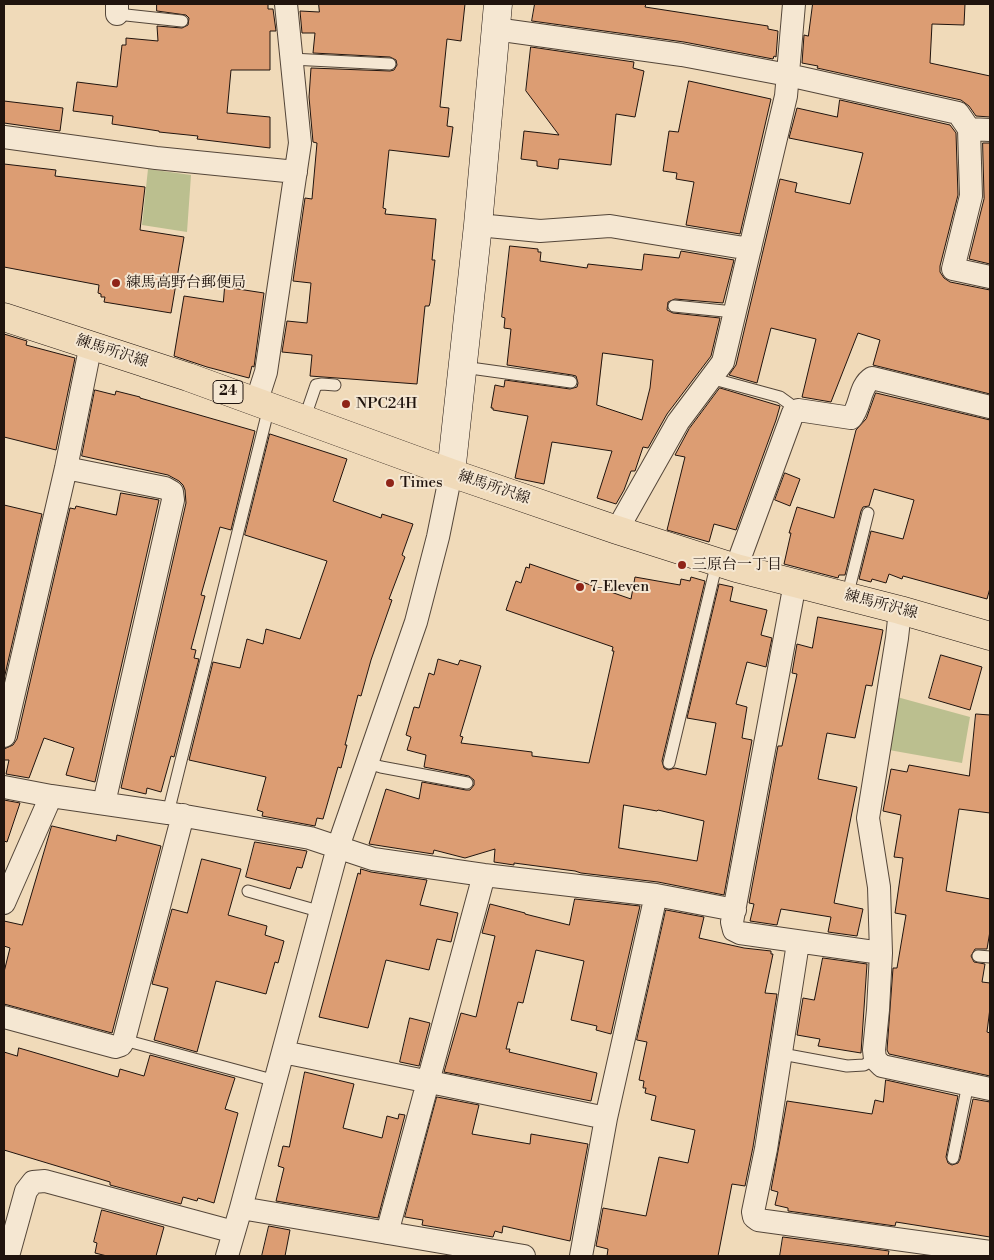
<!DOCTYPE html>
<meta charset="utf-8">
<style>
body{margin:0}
#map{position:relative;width:994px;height:1260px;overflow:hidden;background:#f0dab9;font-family:"Libre Bodoni",serif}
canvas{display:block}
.frame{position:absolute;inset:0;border:5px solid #20140e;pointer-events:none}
</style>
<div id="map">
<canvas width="994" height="1260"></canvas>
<div class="frame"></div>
</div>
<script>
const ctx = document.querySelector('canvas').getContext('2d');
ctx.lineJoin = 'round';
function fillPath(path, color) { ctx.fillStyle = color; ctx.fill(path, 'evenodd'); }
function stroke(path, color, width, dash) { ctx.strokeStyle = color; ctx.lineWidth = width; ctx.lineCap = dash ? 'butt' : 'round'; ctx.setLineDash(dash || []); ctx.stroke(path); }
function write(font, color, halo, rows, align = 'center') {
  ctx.font = font + ' "Libre Bodoni","Noto Serif JP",serif'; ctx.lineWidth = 4; ctx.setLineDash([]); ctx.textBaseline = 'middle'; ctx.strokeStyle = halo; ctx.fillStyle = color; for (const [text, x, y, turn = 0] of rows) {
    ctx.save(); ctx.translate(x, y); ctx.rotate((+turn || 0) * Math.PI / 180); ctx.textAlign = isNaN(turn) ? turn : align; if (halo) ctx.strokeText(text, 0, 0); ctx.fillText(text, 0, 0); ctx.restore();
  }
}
const green = new Path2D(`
 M 148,169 L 191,175 L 187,232 L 142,225 Z
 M 897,697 L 970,717 L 962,763 L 889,750 Z`);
const building = new Path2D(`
 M 157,4 L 268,4 L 268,9 L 273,9 L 276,31 L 270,31 L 270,70 L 231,70 L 227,113 L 270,117 L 270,148 L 197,139 L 198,136 L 159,132 L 159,131 L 112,124 L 113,116 L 73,111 L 77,82 L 117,87 L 122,45 L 126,45 L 126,38 L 158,41 L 157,26 L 182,28 L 188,25 L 189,18 L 186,15 L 157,11 Z
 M 319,4 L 465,4 L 461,41 L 447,39 L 440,107 L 449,108 L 447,126 L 453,127 L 449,157 L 389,150 L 383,208 L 386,209 L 385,214 L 436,219 L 432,260 L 435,260 L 430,303 L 429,306 L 425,306 L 417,384 L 310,376 L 312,355 L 282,352 L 287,321 L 307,323 L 311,283 L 293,281 L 305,198 L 312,199 L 317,143 L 313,142 L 309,97 L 311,68 L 390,71 L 394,70 L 397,65 L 396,60 L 390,57 L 313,53 L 315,33 L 302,33 L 300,11 L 319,12 Z
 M 535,4 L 646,4 L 645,7 L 768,26 L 768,29 L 778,31 L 776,57 L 774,56 L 773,59 L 684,42 L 532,21 Z
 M 813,4 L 965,4 L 964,25 L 932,24 L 930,63 L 990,76 L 990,117 L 976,116 L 969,106 L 961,100 L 817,68 L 818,66 L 802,63 L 804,35 L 808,36 Z
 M 531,47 L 634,62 L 633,68 L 644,71 L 635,117 L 616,114 L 611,165 L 559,159 L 558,169 L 537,166 L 537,161 L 521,159 L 524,131 L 559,135 L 526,91 Z
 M 689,81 L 771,99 L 740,234 L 686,225 L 694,182 L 676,179 L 677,173 L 663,171 L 669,131 L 678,132 Z
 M 840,100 L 950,125 L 956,133 L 958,195 L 940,266 L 940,272 L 944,278 L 950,282 L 990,290 L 990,394 L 873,365 L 880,340 L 858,333 L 831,402 L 802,397 L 816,339 L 771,328 L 757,383 L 729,375 L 736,365 L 780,179 L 797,183 L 795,192 L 850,204 L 863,153 L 789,138 L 797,108 L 837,117 Z
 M 4,101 L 63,108 L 60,131 L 4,123 Z
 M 983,143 L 990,143 L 990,264 L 969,259 L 984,199 Z
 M 4,164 L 56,170 L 55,176 L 145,187 L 140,230 L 184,237 L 171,313 L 104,302 L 105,297 L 101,297 L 101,294 L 98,293 L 99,285 L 4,267 Z
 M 510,246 L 538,249 L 538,252 L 541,252 L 540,261 L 587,268 L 588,264 L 642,270 L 644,254 L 679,258 L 681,251 L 734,260 L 723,303 L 675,299 L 668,302 L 667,310 L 673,313 L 720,318 L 711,356 L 667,414 L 648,448 L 643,447 L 635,471 L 631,471 L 624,490 L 616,504 L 597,498 L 612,451 L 552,442 L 544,484 L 515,478 L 528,416 L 493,410 L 493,408 L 491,408 L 495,385 L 504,387 L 505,380 L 570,389 L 577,387 L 578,383 L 576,376 L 572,375 L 507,365 L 511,329 L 504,328 L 505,318 L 502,317 ZM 603,353 L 653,360 L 650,388 L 642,420 L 597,405 Z
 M 225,287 L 264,293 L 254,367 L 252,366 L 249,378 L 207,367 L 174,356 L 184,296 L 223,302 Z
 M 4,334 L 27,341 L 26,345 L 75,358 L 56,450 L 4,437 Z
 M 720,388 L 780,406 L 776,420 L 736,530 L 714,524 L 709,542 L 667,530 L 685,457 L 675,455 L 689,429 Z
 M 95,390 L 115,395 L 116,391 L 140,397 L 140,398 L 255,431 L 231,530 L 220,527 L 201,595 L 205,596 L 191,649 L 196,650 L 194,658 L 199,659 L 174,757 L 171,756 L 161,792 L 147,788 L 146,794 L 121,788 L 186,503 L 185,490 L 183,485 L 179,481 L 168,475 L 82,456 Z
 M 876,393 L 990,420 L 990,588 L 987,599 L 903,576 L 902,579 L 889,574 L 886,583 L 872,579 L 871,582 L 859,579 L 871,531 L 903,539 L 914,500 L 874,489 L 869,506 L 863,507 L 861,511 L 845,575 L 839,575 L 838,578 L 784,564 L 791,533 L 789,533 L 797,507 L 834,518 L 856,430 L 866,419 Z
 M 270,434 L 347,459 L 333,501 L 381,518 L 382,514 L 413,524 L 402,555 L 405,557 L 389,599 L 392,600 L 371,660 L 361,696 L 358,695 L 345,745 L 347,745 L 341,768 L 338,767 L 323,819 L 317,818 L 315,826 L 262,816 L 263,812 L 257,810 L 266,777 L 189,760 L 213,662 L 240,668 L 247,639 L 263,644 L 266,629 L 300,639 L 327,561 L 245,535 Z
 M 785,473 L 800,479 L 790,506 L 775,500 Z
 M 121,493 L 159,500 L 95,782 L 66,775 L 74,748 L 44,738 L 29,778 L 6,774 L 9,760 L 4,760 L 4,749 L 13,745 L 17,739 L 70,508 L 75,509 L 76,506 L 116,515 Z
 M 4,505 L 42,514 L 4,679 Z
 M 530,564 L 631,599 L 635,577 L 680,585 L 681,579 L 690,581 L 691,577 L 705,581 L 662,761 L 664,768 L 668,770 L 675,768 L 706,775 L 716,723 L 687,718 L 719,584 L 733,587 L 730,601 L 767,610 L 761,635 L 772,638 L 766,667 L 747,662 L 736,704 L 747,707 L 742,738 L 752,740 L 724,895 L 658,882 L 581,873 L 575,871 L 514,863 L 514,865 L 494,862 L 495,849 L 465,858 L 434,850 L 433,854 L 369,844 L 386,789 L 419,799 L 422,782 L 466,790 L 470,790 L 474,785 L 474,780 L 469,776 L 424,767 L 426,755 L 407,750 L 411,737 L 406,735 L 414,707 L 419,708 L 429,673 L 434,675 L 438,659 L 458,665 L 460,660 L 481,666 L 460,736 L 463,737 L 461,743 L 532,752 L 532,756 L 589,763 L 614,651 L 612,651 L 613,647 L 506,610 L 516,581 L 521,583 L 526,567 L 529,568 ZM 624,805 L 657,811 L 658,810 L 704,821 L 697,861 L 619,848 Z
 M 818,617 L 883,630 L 872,686 L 866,685 L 855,738 L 827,733 L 818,779 L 857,787 L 834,903 L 863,909 L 857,936 L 828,932 L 831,917 L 781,909 L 777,925 L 750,921 L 754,904 L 749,903 L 778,746 L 782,746 L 797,674 L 792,673 L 797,644 L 812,648 Z
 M 941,655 L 982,667 L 970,710 L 929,698 Z
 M 976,714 L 990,715 L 990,813 L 959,809 L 946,891 L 990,899 L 990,931 L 987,949 L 975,949 L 971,956 L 974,962 L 985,964 L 982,982 L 990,983 L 990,1008 L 987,1032 L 990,1033 L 990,1076 L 889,1054 L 887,1050 L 893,968 L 897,968 L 906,915 L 895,913 L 903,858 L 894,857 L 901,815 L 883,811 L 891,769 L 907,772 L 909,765 L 969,776 Z
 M 4,800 L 20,803 L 7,842 L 4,841 Z
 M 52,826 L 116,841 L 117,835 L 161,846 L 112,1033 L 4,1004 L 4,972 L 10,948 L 4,946 L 4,921 L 22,925 Z
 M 255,842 L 307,851 L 302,868 L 297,867 L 290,889 L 246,877 Z
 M 202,859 L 241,869 L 228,915 L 267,926 L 265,935 L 284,941 L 278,963 L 275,962 L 266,994 L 216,981 L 197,1052 L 154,1040 L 168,988 L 152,984 L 172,909 L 187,913 Z
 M 361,869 L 371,872 L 427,880 L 420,905 L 458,913 L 451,942 L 437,939 L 429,970 L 386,960 L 368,1028 L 319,1017 L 358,873 L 360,874 Z
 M 575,899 L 640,906 L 611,1034 L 596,1030 L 597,1026 L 571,1020 L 584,961 L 536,950 L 523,1003 L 518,1002 L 506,1049 L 510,1049 L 509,1052 L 597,1073 L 591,1101 L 444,1072 L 461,1013 L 476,1017 L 495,936 L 482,933 L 490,904 L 525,913 L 525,914 L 569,925 Z
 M 666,910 L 704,917 L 699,938 L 744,948 L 771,951 L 771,954 L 773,954 L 765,993 L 777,994 L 753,1147 L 745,1186 L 732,1184 L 718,1256 L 607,1256 L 608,1249 L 596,1246 L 603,1208 L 646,1216 L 659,1157 L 688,1163 L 695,1130 L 651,1120 L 656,1096 L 645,1093 L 646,1088 L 643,1088 L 644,1081 L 639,1080 L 647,1042 L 637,1040 Z
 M 823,958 L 867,964 L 861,1053 L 818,1046 L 820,1039 L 797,1035 L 803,998 L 814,1000 Z
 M 410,1018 L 430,1023 L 419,1066 L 400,1062 Z
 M 19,1048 L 118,1077 L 120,1069 L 144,1076 L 150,1055 L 235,1078 L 225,1109 L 238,1113 L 214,1203 L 198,1198 L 197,1201 L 183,1197 L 181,1204 L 110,1185 L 110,1182 L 4,1150 L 4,1052 L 17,1056 Z
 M 305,1072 L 354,1084 L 343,1128 L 382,1138 L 387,1116 L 398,1119 L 399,1114 L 405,1115 L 378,1218 L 276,1201 L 284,1168 L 278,1166 L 283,1146 L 289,1147 Z
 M 886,1080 L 958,1096 L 946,1157 L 948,1163 L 952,1165 L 958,1163 L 960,1159 L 973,1099 L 990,1102 L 990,1237 L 896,1222 L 895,1226 L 788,1211 L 788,1208 L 775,1205 L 778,1192 L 771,1190 L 787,1101 L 872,1114 L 875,1100 L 883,1102 Z
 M 437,1097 L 479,1105 L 472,1134 L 530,1144 L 531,1134 L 588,1144 L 570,1241 L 503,1226 L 502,1233 L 495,1231 L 493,1237 L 422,1225 L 423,1220 L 405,1217 Z
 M 102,1210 L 164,1227 L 156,1256 L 107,1256 L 95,1253 L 97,1243 L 94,1242 Z
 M 269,1226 L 290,1230 L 285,1256 L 262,1256 Z
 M 783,1237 L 889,1251 L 888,1256 L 780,1256 Z`);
const lane = new Path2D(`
 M 117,14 L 182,21
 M 291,59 L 390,64
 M 674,306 L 734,312
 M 463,367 L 571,382
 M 710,378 L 780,397 L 798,410
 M 304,420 L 316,385 L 322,384 L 335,385
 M 847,597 L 868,513
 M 368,763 L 381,767 L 467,783
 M 669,763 L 717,562
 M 168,813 L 269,407
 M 248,891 L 322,912
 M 978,956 L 990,957
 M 124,1040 L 276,1081
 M 782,1054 L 847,1066 L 864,1065 L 875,1059
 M 953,1158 L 968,1084`);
const street = new Path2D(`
 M 117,4 L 117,14
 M 495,29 L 682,55 L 788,75 L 958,113 L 969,129 L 990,130
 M 969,129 L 971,196 L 953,269 L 990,277
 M 4,137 L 156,158 L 296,172
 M 478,225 L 540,231 L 610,226 L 750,249
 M 256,403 L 266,372 L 300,143 L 286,4
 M 66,468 L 165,488 L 172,492 L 173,500 L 104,803
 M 617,530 L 678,422 L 723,362 L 786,96 L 794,4
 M 736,568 L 793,413 L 798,410 L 851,418 C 861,407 859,386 872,378 L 990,407
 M 795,583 L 732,922 L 734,930 L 740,933 L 881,953
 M 900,610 L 897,638 L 868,818 L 879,887 L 881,953 L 878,1010 L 874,1050 L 875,1059 L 882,1066 L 990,1089
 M 4,736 L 66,468 L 91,344
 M 4,787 L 51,796 L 168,813 L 310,838 L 373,859 L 484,875 L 656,895 L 735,910
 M 4,903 L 51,796
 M 798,943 L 766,1149 L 753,1212 L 754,1217 L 758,1220 L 990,1252
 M 4,1017 L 115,1047 L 121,1045 L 124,1040 L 183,815
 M 283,1052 L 606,1118
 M 241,1208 L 524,1256
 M 387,1233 L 484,875
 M 8,1256 L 26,1191 L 33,1182 L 45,1181 L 234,1232
 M 227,1256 L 241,1208 L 338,847 L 416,622 L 438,537 L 451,473
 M 581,1256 L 606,1118 L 656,895`);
const secondary = new Path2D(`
 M 451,473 L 478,225 L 498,4`);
const primary = new Path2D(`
 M 4,317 L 188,377 L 451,473 L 617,530 L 736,568 L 900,610 L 990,636`);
const markers = [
 [116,283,5,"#8f2418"],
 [346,404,5,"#8f2418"],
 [390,483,5,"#8f2418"],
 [682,565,5,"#8f2418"],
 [580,587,5,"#8f2418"]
];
const shields = [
 [228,392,30]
];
const shieldNames = [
 ["24",228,392]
];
const poiNames = [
 ["練馬高野台郵便局",126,283],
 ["NPC24H",356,404],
 ["Times",400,483],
 ["三原台一丁目",692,565],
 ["7-Eleven",590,587]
];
const streetNames = [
 ["練馬所沢線",112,352,18],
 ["練馬所沢線",494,488,19],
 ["練馬所沢線",881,605,15]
];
fillPath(green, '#bbbf8f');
fillPath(building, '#dc9d73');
stroke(building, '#20140e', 1);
stroke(lane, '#544639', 13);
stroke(street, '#544639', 24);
stroke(secondary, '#20140e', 29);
stroke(primary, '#20140e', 29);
stroke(lane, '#f5e7d2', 11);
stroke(street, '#f5e7d2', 22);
stroke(secondary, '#f5e7d2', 28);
stroke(primary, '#f0dab9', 28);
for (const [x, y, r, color] of markers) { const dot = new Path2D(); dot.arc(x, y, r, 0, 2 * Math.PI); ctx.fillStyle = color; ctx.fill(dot); stroke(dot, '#f5e7d2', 2); }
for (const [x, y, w] of shields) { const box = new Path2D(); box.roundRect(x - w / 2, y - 11.5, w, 23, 4); ctx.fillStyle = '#f5e7d2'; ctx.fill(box); stroke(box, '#20140e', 1); }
write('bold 14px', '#20140e', null, shieldNames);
write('15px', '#20140e', '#f5e7d2', poiNames, 'left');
write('15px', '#20140e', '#f5e7d2', streetNames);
</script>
